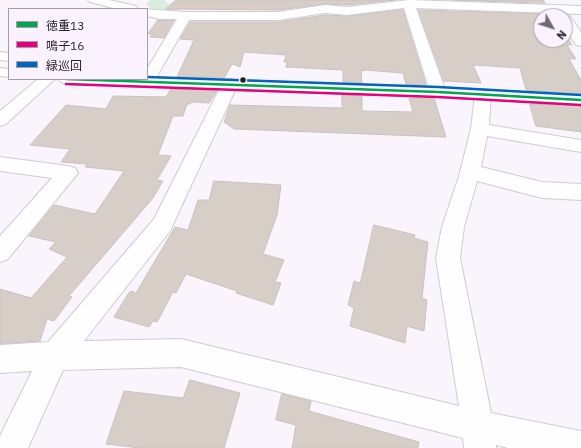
<!DOCTYPE html>
<meta charset="utf-8">
<style>
body{margin:0}
#map{position:relative;width:581px;height:448px;overflow:hidden;background:#faf5fc;font-family:"IBM Plex Sans","Noto Sans JP",sans-serif}
canvas{display:block}
.legend{position:absolute;left:8px;top:8px;width:140px;height:72px;box-sizing:border-box;background:#fbf2ff;border:1px solid #a59da9;margin:0;padding:5px 7px;list-style:none;font-size:12px;color:#251d29}
.legend li{display:flex;align-items:center;gap:8px;height:20px}
.legend b{width:20px;border:1px solid #a59da9}
.north{position:absolute;left:533px;top:8px;width:40px;height:40px;box-sizing:border-box;background:#fbf2ff;border:1px solid #a59da9;border-radius:50%;rotate:129deg;font-size:11px;font-weight:700;line-height:16px;text-align:center;color:#251d29}
.north::after{content:'';display:block;margin:auto;width:14px;height:18px;background:#706973;clip-path:polygon(50% 0,100% 100%,50% 72%,0 100%)}
</style>
<div id="map">
<canvas width="581" height="448"></canvas>
<ul class="legend">
<li><b style="height:5px;background:#00a651"></b>徳重13</li>
<li><b style="height:5px;background:#e5007d"></b>鳴子16</li>
<li><b style="height:5px;background:#0065bd"></b>緑巡回</li>
</ul>
<div class="north">N</div>
</div>
<script>
const ctx = document.querySelector('canvas').getContext('2d');
ctx.lineJoin = 'round';
function fillPath(path, color) { ctx.fillStyle = color; ctx.fill(path, 'evenodd'); }
function stroke(path, color, width, dash) { ctx.strokeStyle = color; ctx.lineWidth = width; ctx.lineCap = dash ? 'butt' : 'round'; ctx.setLineDash(dash || []); ctx.stroke(path); }
const green = new Path2D(`
 M 149,0 L 164,0 L 170,5 L 179,8 L 175,11 L 151,9 L 146,4 Z`);
const building = new Path2D(`
 M 176,0 L 396,0 L 347,5 L 325,4 L 278,10 L 166,9 Z
 M 452,0 L 543,0 L 545,3 Z
 M 403,10 L 426,85 L 406,84 L 403,73 L 366,70 L 361,71 L 362,83 L 343,82 L 343,70 L 286,67 L 287,62 L 284,62 L 286,55 L 244,52 L 240,67 L 232,64 L 224,78 L 177,77 L 194,40 L 180,39 L 190,22 L 278,22 L 325,15 L 347,16 Z
 M 418,10 L 552,14 L 553,16 L 541,16 L 541,40 L 565,40 L 565,34 L 572,45 L 567,45 L 576,59 L 569,59 L 581,80 L 581,94 L 526,90 L 520,68 L 473,65 L 481,83 L 444,81 Z
 M 158,20 L 174,20 L 164,38 L 150,37 L 153,34 L 148,34 Z
 M 171,89 L 217,91 L 209,103 L 191,102 L 190,104 L 187,104 L 183,116 L 173,116 L 158,155 L 171,156 L 157,180 L 163,181 L 153,198 L 69,296 L 72,297 L 54,321 L 47,319 L 40,341 L 0,344 L 0,289 L 31,298 L 67,257 L 49,249 L 56,242 L 29,236 L 54,205 L 95,214 L 124,171 L 85,167 L 87,164 L 61,162 L 70,149 L 30,145 L 66,105 L 106,109 L 113,96 L 166,97 Z
 M 342,95 L 362,96 L 362,111 L 413,112 L 409,98 L 434,98 L 446,137 L 234,129 L 224,122 L 230,105 L 342,108 Z
 M 530,104 L 581,106 L 581,132 L 536,126 Z
 M 214,181 L 281,185 L 277,215 L 263,254 L 284,260 L 275,282 L 281,283 L 273,305 L 236,293 L 237,291 L 186,274 L 176,293 L 173,292 L 157,322 L 153,321 L 149,327 L 114,317 L 128,294 L 131,291 L 136,293 L 175,227 L 188,230 L 198,200 L 209,200 Z
 M 374,225 L 415,235 L 414,238 L 428,242 L 422,298 L 427,300 L 424,331 L 407,326 L 405,343 L 350,326 L 354,308 L 348,305 L 354,281 L 360,283 Z
 M 190,380 L 240,393 L 224,448 L 140,448 L 106,444 L 124,391 L 183,398 Z
 M 282,394 L 311,401 L 309,411 L 419,442 L 418,448 L 292,448 L 296,425 L 276,420 Z`);
const street = new Path2D(`
 M 88,0 L 109,0 L 136,6 L 138,9 L 117,9 L 90,2 Z
 M 409,0 L 581,6 L 581,14 L 416,8 L 446,92 L 444,95 L 438,97 L 432,95 L 430,92 L 404,8 L 347,15 L 325,13 L 278,20 L 189,20 L 152,85 L 147,87 L 142,85 L 139,82 L 141,79 L 147,79 L 147,69 L 177,19 L 160,19 L 147,16 L 147,9 L 145,9 L 185,12 L 278,12 L 325,5 L 347,7 Z
 M 565,14 L 569,15 L 581,32 L 581,46 L 576,45 L 565,28 L 565,16 L 560,16 Z
 M 0,52 L 9,53 L 9,61 L 0,60 Z
 M 38,79 L 55,79 L 6,124 L 0,126 L 0,111 Z
 M 230,79 L 235,81 L 238,84 L 170,231 L 84,341 L 181,339 L 459,406 L 436,258 L 442,227 L 459,176 L 471,129 L 475,94 L 477,91 L 483,89 L 489,91 L 491,94 L 489,125 L 581,140 L 581,152 L 487,136 L 481,167 L 542,182 L 581,184 L 581,200 L 542,198 L 477,181 L 464,227 L 460,258 L 491,413 L 581,431 L 581,448 L 508,448 L 496,445 L 496,448 L 464,448 L 463,438 L 181,367 L 63,370 L 28,448 L 0,448 L 0,436 L 32,371 L 0,373 L 0,345 L 48,342 L 154,219 L 222,84 L 225,81 Z
 M 0,157 L 68,166 L 75,168 L 78,173 L 8,259 L 0,262 L 0,236 L 52,178 L 0,171 Z`);
const secondary = new Path2D(`
 M 0,68 L 9,69 L 9,77 L 0,76 Z
 M 147,77 L 438,87 L 581,95 L 581,105 L 438,97 L 66,84 L 61,82 L 58,79 L 147,79 Z`);
const bus1 = new Path2D(`
 M 66,79 L 438,92 L 581,100`);
const bus2 = new Path2D(`
 M 66,84 L 438,97 L 581,105`);
const bus3 = new Path2D(`
 M 147,77 L 438,87 L 581,95`);
const markers = [
 [243,80,3.5,"#251d29"]
];
fillPath(green, '#d9eedf');
fillPath(building, '#d7cec8');
stroke(building, '#c8c2bf', 1);
stroke(street, '#d0cad3', 2);
stroke(secondary, '#d0cad3', 2);
fillPath(street, '#fefeff');
fillPath(secondary, '#fefeff');
stroke(bus1, '#00a651', 2.5);
stroke(bus2, '#e5007d', 2.5);
stroke(bus3, '#0065bd', 2.5);
for (const [x, y, r, color] of markers) { const dot = new Path2D(); dot.arc(x, y, r, 0, 2 * Math.PI); ctx.fillStyle = color; ctx.fill(dot); stroke(dot, '#fbf2ff', 1.5); }
</script>
